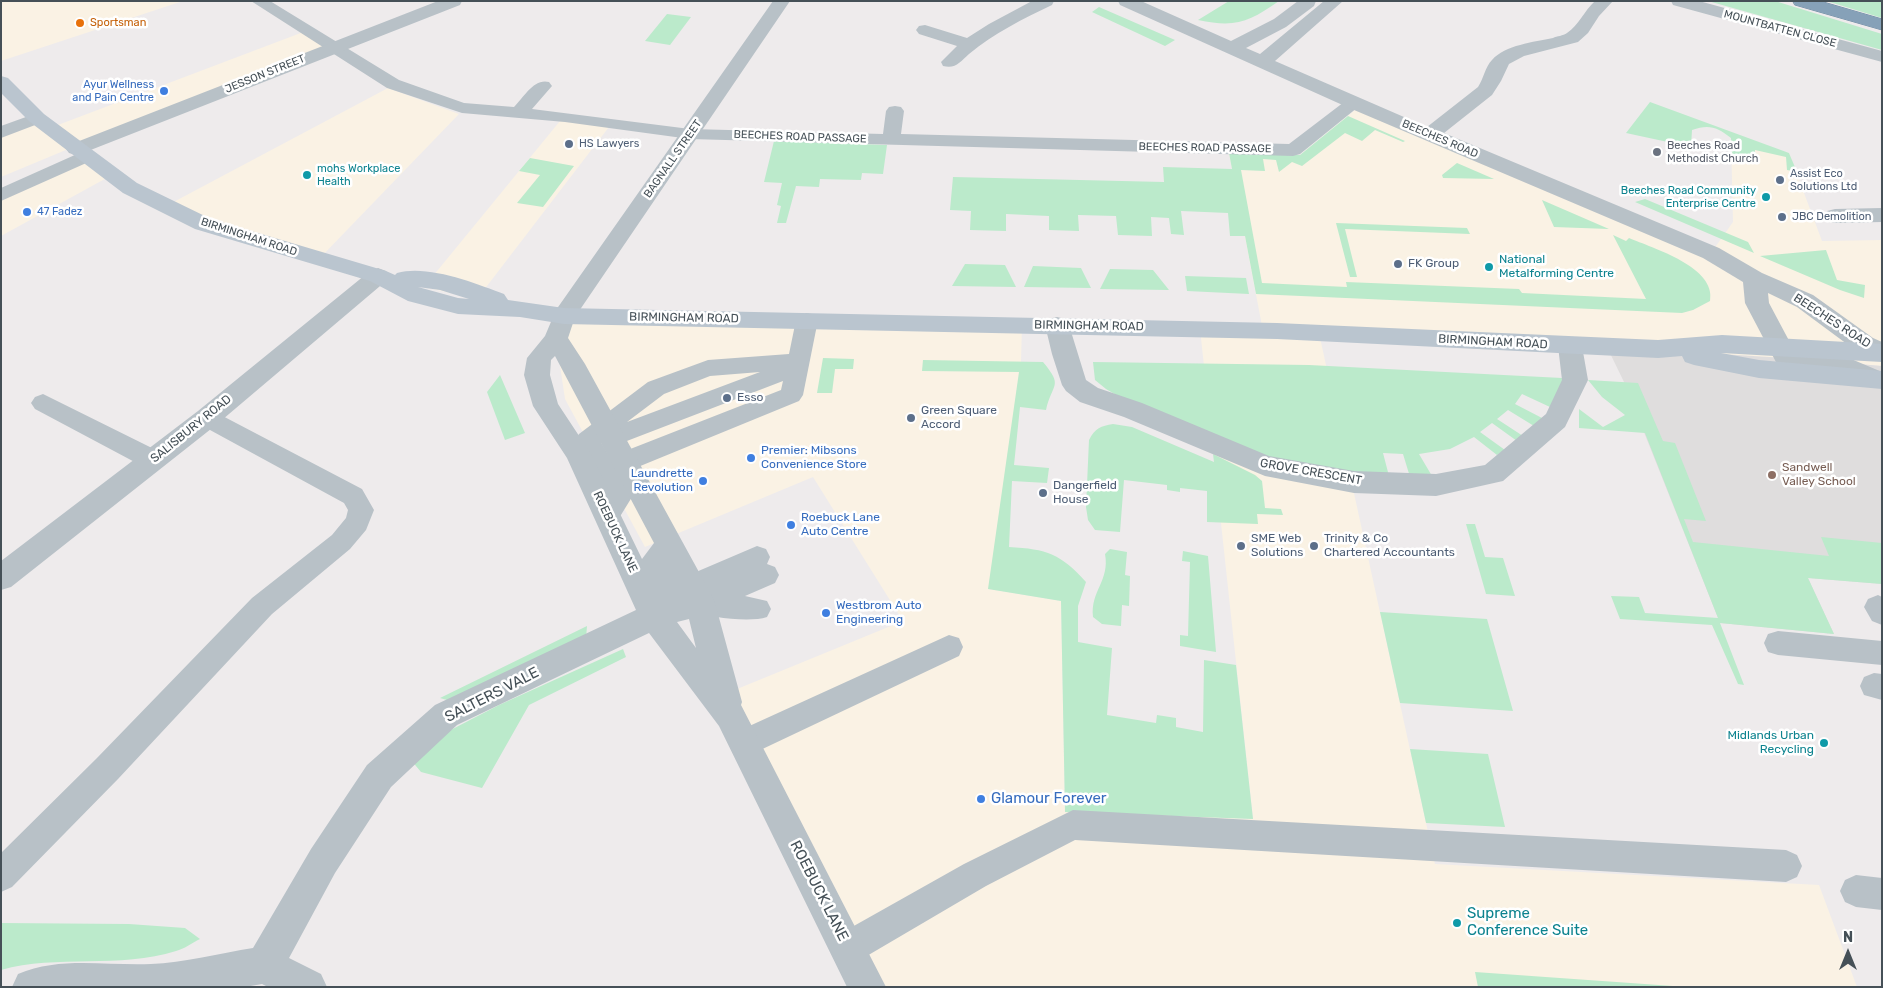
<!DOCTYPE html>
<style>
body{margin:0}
#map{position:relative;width:1883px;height:988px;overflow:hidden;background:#eeebec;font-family:Rubik,sans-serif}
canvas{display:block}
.frame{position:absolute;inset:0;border:2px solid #455057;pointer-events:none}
.north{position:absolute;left:1823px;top:928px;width:50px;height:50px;-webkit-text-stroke:4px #fff;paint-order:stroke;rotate:0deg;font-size:14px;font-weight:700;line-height:20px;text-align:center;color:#455057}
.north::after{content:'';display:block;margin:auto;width:18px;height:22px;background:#455057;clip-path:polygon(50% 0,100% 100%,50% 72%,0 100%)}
</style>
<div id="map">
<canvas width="1883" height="988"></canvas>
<div class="frame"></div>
<div class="north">N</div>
</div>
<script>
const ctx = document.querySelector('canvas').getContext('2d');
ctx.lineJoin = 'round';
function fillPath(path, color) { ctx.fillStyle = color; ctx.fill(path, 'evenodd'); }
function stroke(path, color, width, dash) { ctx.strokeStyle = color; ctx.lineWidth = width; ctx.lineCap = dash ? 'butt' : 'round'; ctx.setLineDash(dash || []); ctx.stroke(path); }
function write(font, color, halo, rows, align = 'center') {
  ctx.font = font + ' Rubik,sans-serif'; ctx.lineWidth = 5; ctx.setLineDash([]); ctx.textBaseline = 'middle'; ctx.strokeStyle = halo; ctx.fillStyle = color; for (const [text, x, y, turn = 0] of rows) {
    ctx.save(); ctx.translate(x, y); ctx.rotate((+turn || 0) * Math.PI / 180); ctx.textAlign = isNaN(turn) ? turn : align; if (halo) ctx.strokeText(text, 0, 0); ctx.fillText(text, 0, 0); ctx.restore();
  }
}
const commercial = new Path2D(`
 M 1,1 L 183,1 L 1,61 Z
 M 306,31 L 334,47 L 73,147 L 1,177 L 1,133 L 37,118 L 50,128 Z
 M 388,88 L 459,114 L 319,259 L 166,206 Z
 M 1360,106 L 1711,253 L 1733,222 L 1731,138 L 1789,153 L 1822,241 L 1882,240 L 1882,366 L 1837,362 L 1319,333 L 1435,864 L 1819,885 L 1857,987 L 868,987 L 720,696 L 903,621 L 813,477 L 645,547 L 565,399 L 556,339 L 564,316 L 1022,325 L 1021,361 L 989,589 L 1061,601 L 1065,811 L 1253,819 L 1200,329 L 1263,331 L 1229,153 L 1300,155 Z
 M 560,121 L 612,123 L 477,299 L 424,287 Z
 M 81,153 L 112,175 L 1,236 L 1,191 Z`);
const education = new Path2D(`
 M 1607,347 L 1786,358 L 1882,366 L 1882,584 L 1808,578 L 1834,634 L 1720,623 L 1624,382 Z`);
const green = new Path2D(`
 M 1229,1 L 1279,1 C 1249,22 1236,28 1198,20 Z
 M 1708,1 L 1775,1 L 1882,34 L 1882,50 Z
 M 1826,1 L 1882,1 L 1882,18 L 1833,3 Z
 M 1099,7 L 1175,40 L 1165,46 L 1092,12 Z
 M 667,14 L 691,17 L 670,45 L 645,41 Z
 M 1650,102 L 1789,153 L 1797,172 L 1787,170 L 1786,157 L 1755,150 L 1755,163 L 1732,158 L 1731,138 C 1717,127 1709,124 1692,130 L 1691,147 L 1626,133 Z
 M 1348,116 L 1405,141 L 1403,142 L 1375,130 L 1362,141 L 1345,133 L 1302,166 L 1292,162 L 1279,172 L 1276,160 L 1263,159 L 1265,171 L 1241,170 L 1262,283 L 1347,287 L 1346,282 L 1519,289 L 1522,293 L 1646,299 L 1613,235 L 1626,241 L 1629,238 C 1652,248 1717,267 1710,301 L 1693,310 L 1682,313 L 1256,294 L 1245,236 L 1230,236 L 1228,213 L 1181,211 L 1184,235 L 1171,234 L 1169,218 L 1151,217 L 1152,236 L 1118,235 L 1116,216 L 1078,215 L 1079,231 L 1049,230 L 1049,216 L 1006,214 L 1006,231 L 970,230 L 971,211 L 950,210 L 953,177 L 1164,182 L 1163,167 L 1232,169 L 1229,153 L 1300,155 Z
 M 774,141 L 887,145 L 883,174 L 862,173 L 861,180 L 820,179 L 819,187 L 796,186 L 786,223 L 777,223 L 781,206 L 777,205 L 782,183 L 764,182 Z
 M 530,158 L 574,166 L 543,207 L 517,203 L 540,175 L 519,171 Z
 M 1457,163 L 1494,179 L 1443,178 L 1442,175 Z
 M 1645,199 L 1748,242 L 1754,253 L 1635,202 Z
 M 1542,200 L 1609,229 L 1554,227 Z
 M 1336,223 L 1467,228 L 1470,234 L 1345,229 L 1357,277 L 1350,277 Z
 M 1826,250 L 1837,280 L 1865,285 L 1864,298 L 1840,290 L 1760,256 Z
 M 965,264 L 1005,265 L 1016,287 L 952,286 Z
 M 1033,266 L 1081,268 L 1091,288 L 1024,287 Z
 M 1110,269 L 1153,270 L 1169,290 L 1100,289 Z
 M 1185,276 L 1246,278 L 1249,294 L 1187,291 Z
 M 823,358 L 854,359 L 853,369 L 835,369 L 832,393 L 817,393 Z
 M 923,360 L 1043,362 C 1064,387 1052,383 1046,410 L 1020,407 L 1014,465 L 1049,468 L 1047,483 L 1012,481 L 1009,547 C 1047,549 1061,554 1086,582 L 1078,606 L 1078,642 L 1112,648 L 1107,715 L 1156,723 L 1157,715 L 1176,718 L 1176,727 L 1203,732 L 1204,660 L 1236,665 L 1253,819 L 1065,812 L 1061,601 L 988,589 L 1019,372 L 922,371 Z
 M 1093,362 L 1309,365 L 1562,378 L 1562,385 L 1550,407 L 1522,394 L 1515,404 L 1542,418 L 1534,426 L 1508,410 L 1497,419 L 1523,436 L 1517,441 L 1492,423 L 1480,432 L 1505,450 L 1497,455 L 1474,437 L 1450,449 L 1419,454 L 1432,476 L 1410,477 L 1403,454 L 1383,453 L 1389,476 L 1340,473 L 1262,456 L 1128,402 L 1106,389 L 1095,380 Z
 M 500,375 L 525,433 L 505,440 L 487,392 Z
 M 1588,380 L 1638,383 L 1663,441 L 1675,443 L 1706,521 L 1684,519 L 1693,542 L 1829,556 L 1821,537 L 1882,543 L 1882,584 L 1808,578 L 1834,634 L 1720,623 L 1744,685 L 1738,684 L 1712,625 L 1620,619 L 1611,596 L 1639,597 L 1645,613 L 1718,618 L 1645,433 L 1579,428 L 1579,409 L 1603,427 L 1625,415 L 1602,397 Z
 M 1113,424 L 1132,427 L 1214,462 L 1213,454 L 1255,475 L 1262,481 L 1265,508 L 1281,509 L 1283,515 L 1257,514 L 1258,524 L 1207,522 L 1207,491 L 1180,488 L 1180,492 L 1167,490 L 1167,485 L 1124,480 L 1120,532 L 1095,530 L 1088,520 L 1086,507 L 1089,440 C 1095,428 1101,426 1113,424 Z
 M 1466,524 L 1475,524 L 1485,557 L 1503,558 L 1515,596 L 1486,594 Z
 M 1110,549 L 1127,552 L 1125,575 L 1130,576 L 1129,606 L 1122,605 L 1121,626 L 1102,624 L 1093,617 C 1090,591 1110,581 1105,554 Z
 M 1183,551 L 1208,556 L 1216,652 L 1180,646 L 1180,635 L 1188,636 L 1190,562 L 1182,561 Z
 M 1380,612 L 1487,619 L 1513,711 L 1400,703 Z
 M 587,626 L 586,639 L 454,702 L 440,698 Z
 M 623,649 L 626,657 L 529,705 L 482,788 L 421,772 L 411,760 L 441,735 L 499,705 Z
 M 1410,749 L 1488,754 L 1505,827 L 1426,823 Z
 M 1,923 L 129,924 L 185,928 L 200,939 C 192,943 184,949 176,951 C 120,969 57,954 1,970 Z
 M 1475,972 L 1687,987 L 1478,987 Z`);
const lane = new Path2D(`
 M 251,1 L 270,1 L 399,80 L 464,103 L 514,107 C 524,97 534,78 549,82 L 552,86 L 532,109 L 690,129 L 883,134 L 886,111 L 889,107 L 895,106 L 901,107 L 904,111 L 901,134 L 1289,144 L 1348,99 L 1354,98 L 1360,99 L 1363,103 L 1300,154 L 1293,156 L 690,139 L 565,122 L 462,113 L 387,88 Z
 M 37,113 L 43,114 L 46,118 L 43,122 L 1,138 L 1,126 Z
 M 86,150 L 93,152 L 95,156 L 93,160 L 1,201 L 1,188 Z
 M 807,313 L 815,315 L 818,320 L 803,395 L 799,401 L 633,469 L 624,471 L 616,469 L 632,497 L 616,523 L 607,526 L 598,523 L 594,516 L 606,496 L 575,440 L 579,434 L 648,382 L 708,360 L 789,354 L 796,320 L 799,315 ZM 760,372 L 627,422 L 664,394 L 710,376 ZM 783,381 L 781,390 L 615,455 L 612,462 L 601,442 L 611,447 L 619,444 Z
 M 43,394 L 162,453 L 165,460 L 162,467 L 153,469 L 144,467 L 35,409 L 31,403 L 35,397 Z
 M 207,409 L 215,412 L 362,489 L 374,510 L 366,530 L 350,549 L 272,614 L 118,779 L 12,887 L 1,892 L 1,853 L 96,759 L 252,598 L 332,535 L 346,518 L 348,510 L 344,503 L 199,424 L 195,418 L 199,412 Z
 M 757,546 L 766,549 L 770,557 L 767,564 L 775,567 L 779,575 L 775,583 L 745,596 L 767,601 L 771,609 L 767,617 C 749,623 708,617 690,611 L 686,603 L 690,597 L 682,594 L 678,586 L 682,578 Z
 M 1878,595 L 1882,597 L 1882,625 L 1872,621 L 1864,607 L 1868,599 Z
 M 1778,631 L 1882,641 L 1882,665 L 1778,655 L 1768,652 L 1764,643 L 1768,634 Z
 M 949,635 L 959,638 L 963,647 L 959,656 L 754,753 L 744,757 L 734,753 L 729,743 L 734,733 Z
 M 1874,673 L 1882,674 L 1882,700 L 1864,695 L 1860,686 L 1864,677 Z
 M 1073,810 L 1786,850 L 1797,855 L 1802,866 L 1797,877 L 1786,882 L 1075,840 L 986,886 L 860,960 L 848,965 L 836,960 L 831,948 L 836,936 L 964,864 Z
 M 1856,875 L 1882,878 L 1882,910 L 1856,907 L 1845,902 L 1840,891 L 1845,880 Z`);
const street = new Path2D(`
 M 438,1 L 462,1 L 460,5 L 83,153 L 76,155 L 69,153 L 66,149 L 69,145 Z
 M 773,1 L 790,1 L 575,317 L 568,338 L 585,364 L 711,594 L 715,603 L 742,702 L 741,705 L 886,987 L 847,987 L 719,726 L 649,633 L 457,725 L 391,787 L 335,873 L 289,958 L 321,974 L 327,987 L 268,987 L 262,984 L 245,987 L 12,987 L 18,974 C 60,956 106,966 151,964 C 183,963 221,953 253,948 L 311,849 L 367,765 L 435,705 L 636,610 L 567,458 L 533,406 L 524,375 L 527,358 L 545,336 L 556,310 ZM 555,356 L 654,543 L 642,559 L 591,454 L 558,404 L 550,375 L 551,360 ZM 689,619 L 696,648 L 677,622 Z
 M 1032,1 L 1054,1 L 1052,5 C 1023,19 994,33 969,54 C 960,62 956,69 943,66 L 941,62 L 957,46 L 919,34 L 916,30 L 919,26 L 925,25 L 967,38 L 989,24 Z
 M 1118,1 L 1141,1 L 1231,41 L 1274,19 L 1298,1 L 1316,1 L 1314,6 L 1286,27 L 1246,48 L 1260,54 L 1324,1 L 1343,1 L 1275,61 L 1427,127 L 1478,87 C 1484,78 1485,67 1492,60 C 1505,45 1534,42 1553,38 C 1557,36 1563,36 1567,33 C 1579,25 1584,11 1595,1 L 1613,1 L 1599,16 L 1588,33 L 1578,42 L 1524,56 L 1509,64 L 1501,81 L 1492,95 L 1444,133 L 1719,248 L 1762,273 L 1813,295 L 1873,338 L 1882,342 L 1882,361 L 1855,350 L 1797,307 L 1768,293 L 1769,303 L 1794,350 L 1837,353 L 1882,372 L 1882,386 C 1866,391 1850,376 1835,371 C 1817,365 1796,370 1777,364 L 1745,303 L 1743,282 L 1703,258 L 1347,107 L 1120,5 Z
 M 1671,1 L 1699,1 L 1882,51 L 1882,62 L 1673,5 Z
 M 1882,208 L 1882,222 L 1835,223 L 1827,221 L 1824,216 L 1827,211 L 1835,209 Z
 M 378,268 L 386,271 L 389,276 L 386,281 L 216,425 L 11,587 L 1,590 L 1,561 L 198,411 L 370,271 Z
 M 1057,317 L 1065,319 L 1069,325 L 1086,380 L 1098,388 L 1142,403 L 1269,456 L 1354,471 L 1436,474 L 1485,465 L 1546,414 L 1562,380 L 1558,346 L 1561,340 L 1570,337 L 1579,340 L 1582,346 L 1588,380 L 1565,427 L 1503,481 L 1436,496 L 1354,493 L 1265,476 L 1124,417 L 1080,402 L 1066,391 L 1062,385 L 1052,354 L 1045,325 L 1049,319 Z`);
const secondary = new Path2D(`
 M 1,76 L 8,78 L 44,114 L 137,183 L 211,219 L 386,271 L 395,275 L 397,273 C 427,264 475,283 504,294 L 508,300 L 564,308 L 1277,323 L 1658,340 L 1722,335 L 1882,344 L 1882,362 L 1721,353 L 1759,360 L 1882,371 L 1882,389 L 1759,378 L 1694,365 L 1685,362 L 1682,356 L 1658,358 L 1277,339 L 564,324 L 520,317 L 458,314 L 408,301 L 370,281 L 195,229 L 123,193 L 30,122 L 1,93 ZM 418,287 L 440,290 L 469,299 L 458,298 Z`);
const highway = new Path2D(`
 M 1793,1 L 1820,1 L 1882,19 L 1882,30 L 1795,5 Z`);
const markers = [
 [80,23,5,"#e8710a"],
 [164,91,5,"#3f7fe0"],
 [569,144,5,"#5c6f8a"],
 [1657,152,5,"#6b7280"],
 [307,175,5,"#0f9aa8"],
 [1780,180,5,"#5c6f8a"],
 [1766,197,5,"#0f9aa8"],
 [27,212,5,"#3f7fe0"],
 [1782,217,5,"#5c6f8a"],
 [1398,264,5,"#5c6f8a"],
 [1489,267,5,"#0f9aa8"],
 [727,398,5,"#5c6f8a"],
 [911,418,5,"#5c6f8a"],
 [751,458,5,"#3f7fe0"],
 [1772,475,5,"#8d6e63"],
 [703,481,5,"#3f7fe0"],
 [1043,493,5,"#5c6f8a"],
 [791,525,5,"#3f7fe0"],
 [1241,546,5,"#5c6f8a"],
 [1314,546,5,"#5c6f8a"],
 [826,613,5,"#3f7fe0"],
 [1824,743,5,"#0f9aa8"],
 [981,799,5,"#3f7fe0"],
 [1457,923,5,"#0f9aa8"]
];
const farFoodnames = [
 ["Sportsman",90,23]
];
const farStreetnames = [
 ["MOUNTBATTEN CLOSE",1780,29,15],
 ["JESSON STREET",265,74,-22],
 ["BEECHES ROAD PASSAGE",800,137,2],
 ["BEECHES ROAD",1440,139,23],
 ["BEECHES ROAD PASSAGE",1205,148,1],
 ["BAGNALL STREET",673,159,-55],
 ["BIRMINGHAM ROAD",249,237,18]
];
const farShopnames = [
 ["Ayur Wellness",154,85],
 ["and Pain Centre",154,98],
 ["47 Fadez",37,212,"left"]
];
const farServicenames = [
 ["HS Lawyers",579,144],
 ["Assist Eco",1790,174],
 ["Solutions Ltd",1790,187],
 ["JBC Demolition",1792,217]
];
const farWorshipnames = [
 ["Beeches Road",1667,146],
 ["Methodist Church",1667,159]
];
const farCulturenames = [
 ["mohs Workplace",317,169],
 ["Health",317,182],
 ["Beeches Road Community",1756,191,"right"],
 ["Enterprise Centre",1756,204,"right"]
];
const cultureNames = [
 ["National",1499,260],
 ["Metalforming Centre",1499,274],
 ["Midlands Urban",1814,736,"right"],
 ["Recycling",1814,750,"right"]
];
const serviceNames = [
 ["FK Group",1408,264],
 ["Esso",737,398],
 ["Green Square",921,411],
 ["Accord",921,425],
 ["Dangerfield",1053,486],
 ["House",1053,500],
 ["SME Web",1251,539],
 ["Solutions",1251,553],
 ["Trinity & Co",1324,539],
 ["Chartered Accountants",1324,553]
];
const streetNames = [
 ["BIRMINGHAM ROAD",684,318,1],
 ["BEECHES ROAD",1832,321,33],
 ["BIRMINGHAM ROAD",1089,326,1],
 ["BIRMINGHAM ROAD",1493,342,3],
 ["SALISBURY ROAD",191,429,-39],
 ["GROVE CRESCENT",1311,472,10],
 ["ROEBUCK LANE",615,532,65]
];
const shopNames = [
 ["Premier: Mibsons",761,451],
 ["Convenience Store",761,465],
 ["Laundrette",693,474,"right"],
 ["Revolution",693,488,"right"],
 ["Roebuck Lane",801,518],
 ["Auto Centre",801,532],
 ["Westbrom Auto",836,606],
 ["Engineering",836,620]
];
const educationNames = [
 ["Sandwell",1782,468],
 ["Valley School",1782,482]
];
const nearStreetnames = [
 ["SALTERS VALE",492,695,-27],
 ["ROEBUCK LANE",819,891,63]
];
const nearShopnames = [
 ["Glamour Forever",991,799]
];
const nearCulturenames = [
 ["Supreme",1467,914],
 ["Conference Suite",1467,931]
];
fillPath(commercial, '#faf2e4');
fillPath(education, '#dfdddd');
fillPath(green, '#bbeacb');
stroke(highway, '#718ca3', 1);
fillPath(lane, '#b8c1c7');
fillPath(street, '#b8c1c7');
fillPath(secondary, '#bac5cf');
fillPath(highway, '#86a1b8');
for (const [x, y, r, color] of markers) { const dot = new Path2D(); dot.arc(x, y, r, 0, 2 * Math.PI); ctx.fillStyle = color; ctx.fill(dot); stroke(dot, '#fff', 2); }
write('11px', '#c56008', '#fff', farFoodnames, 'left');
write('11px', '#455057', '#fff', farStreetnames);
write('11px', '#366cbe', '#fff', farShopnames, 'right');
write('11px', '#4e5e75', '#fff', farServicenames, 'left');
write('11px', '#5b616d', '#fff', farWorshipnames, 'left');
write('11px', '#0d838f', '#fff', farCulturenames, 'left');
write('12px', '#0d838f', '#fff', cultureNames, 'left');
write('12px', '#4e5e75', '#fff', serviceNames, 'left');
write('12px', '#455057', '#fff', streetNames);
write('12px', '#366cbe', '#fff', shopNames, 'left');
write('12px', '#785e54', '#fff', educationNames, 'left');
write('15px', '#455057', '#fff', nearStreetnames);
write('15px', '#366cbe', '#fff', nearShopnames, 'left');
write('15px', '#0d838f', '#fff', nearCulturenames, 'left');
</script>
